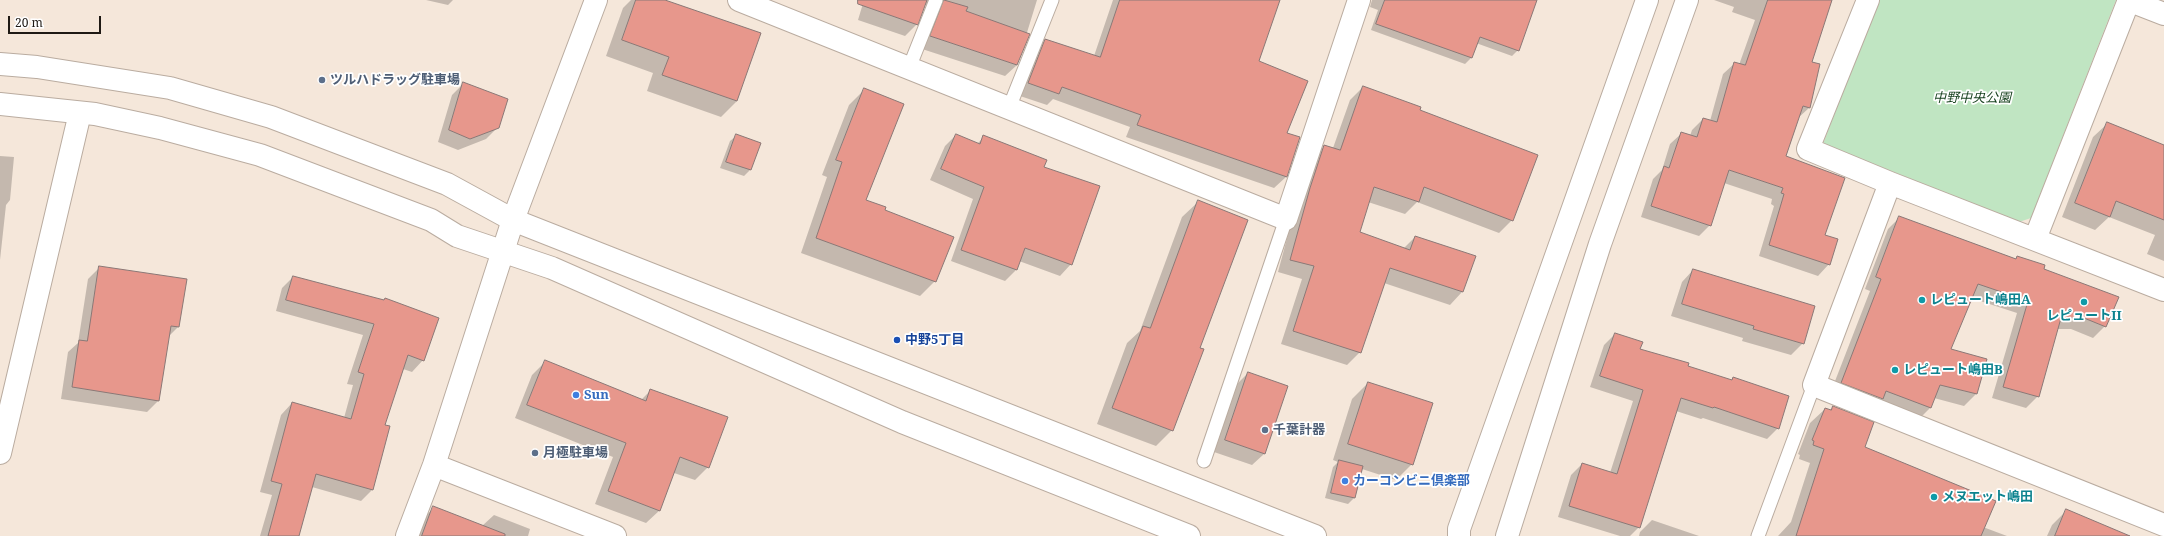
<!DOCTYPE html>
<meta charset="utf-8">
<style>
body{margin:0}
#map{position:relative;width:2164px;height:536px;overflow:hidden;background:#f5e7da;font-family:"Noto Serif",serif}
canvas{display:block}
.scale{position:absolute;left:8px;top:16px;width:93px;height:18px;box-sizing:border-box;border:2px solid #1e1914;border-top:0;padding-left:5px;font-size:12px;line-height:14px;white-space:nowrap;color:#1e1914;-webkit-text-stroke:3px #fff;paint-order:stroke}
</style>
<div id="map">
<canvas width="2164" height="536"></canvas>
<div class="scale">20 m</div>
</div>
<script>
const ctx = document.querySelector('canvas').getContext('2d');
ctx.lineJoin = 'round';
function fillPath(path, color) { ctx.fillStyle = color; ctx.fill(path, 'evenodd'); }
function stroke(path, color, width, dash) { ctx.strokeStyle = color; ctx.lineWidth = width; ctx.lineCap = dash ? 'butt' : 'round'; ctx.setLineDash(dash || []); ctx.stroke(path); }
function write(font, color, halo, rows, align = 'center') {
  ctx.font = font + ' "Noto Serif","Noto Sans JP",serif'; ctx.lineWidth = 3.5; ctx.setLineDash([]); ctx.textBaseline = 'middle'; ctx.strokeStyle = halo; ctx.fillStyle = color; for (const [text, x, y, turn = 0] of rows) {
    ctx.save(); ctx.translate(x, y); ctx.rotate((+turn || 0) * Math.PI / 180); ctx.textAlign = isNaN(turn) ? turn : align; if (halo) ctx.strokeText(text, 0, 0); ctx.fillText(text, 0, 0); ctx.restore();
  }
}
const green = new Path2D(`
 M 1878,0 L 2116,0 L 2031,218 L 2019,222 L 1823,144 Z`);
const shadow = new Path2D(`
 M 426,0 L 453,0 L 448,5 Z
 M 631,0 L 662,0 L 737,101 L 721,117 L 647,91 L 653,73 L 606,56 L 623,8 Z
 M 864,0 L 1037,0 L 1017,65 L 1005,76 L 919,48 L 931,7 L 927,4 L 925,4 L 917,24 L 905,36 L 858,20 Z
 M 1113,0 L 1278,0 L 1258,61 L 1286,134 L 1299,138 L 1286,177 L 1274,188 L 1126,137 L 1130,127 L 1053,99 L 1047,105 L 1017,95 L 1034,51 L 1045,40 L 1094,56 Z
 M 1372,0 L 1536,0 L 1518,50 L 1512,56 L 1476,43 L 1471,58 L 1465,64 L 1371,30 L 1378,10 L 1370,7 Z
 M 1714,0 L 1831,0 L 1811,62 L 1809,108 L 1798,118 L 1784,157 L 1824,236 L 1829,264 L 1818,276 L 1759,256 L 1774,206 L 1771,204 L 1772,199 L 1724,183 L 1710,225 L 1699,236 L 1641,217 L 1653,179 L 1662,170 L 1670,144 L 1682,133 L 1690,136 L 1692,130 L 1703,119 L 1710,121 L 1723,74 L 1735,63 L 1739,65 L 1755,20 L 1732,12 L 1734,7 Z
 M 464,83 L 498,127 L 486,139 L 458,150 L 438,142 L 452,95 Z
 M 1363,87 L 1418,111 L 1512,220 L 1499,233 L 1417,202 L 1405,214 L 1368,202 L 1359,233 L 1403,249 L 1415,237 L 1462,292 L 1450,305 L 1384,283 L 1360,352 L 1347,365 L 1281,344 L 1302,279 L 1278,272 L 1297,201 L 1311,159 L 1324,146 L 1333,148 L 1350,100 Z
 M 864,90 L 865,200 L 883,211 L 935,281 L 920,296 L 801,253 L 827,177 L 822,175 L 849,105 Z
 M 2107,124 L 2164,146 L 2164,261 L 2147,254 L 2155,235 L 2109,217 L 2095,230 L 2062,217 L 2093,137 Z
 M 956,135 L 977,144 L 984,137 L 1071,264 L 1060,276 L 1019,261 L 1016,270 L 1005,281 L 951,261 L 973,199 L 930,180 L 945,146 Z
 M 736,136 L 759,144 L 750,170 L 744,176 L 720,168 L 730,141 Z
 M 0,156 L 14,157 L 10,200 L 6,205 L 0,260 Z
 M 1198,202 L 1199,348 L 1172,430 L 1156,446 L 1097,424 L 1127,343 L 1140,331 L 1182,217 Z
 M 1900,217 L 2016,259 L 2018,257 L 2042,270 L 2105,326 L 2093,338 L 2071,329 L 2057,329 L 2038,396 L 2026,408 L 1992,398 L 2017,313 L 1971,298 L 1949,349 L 1986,360 L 1976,394 L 1964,406 L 1934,398 L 1930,408 L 1918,420 L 1830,394 L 1870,291 L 1865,289 L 1888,229 Z
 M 100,267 L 186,280 L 178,327 L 169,336 L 158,401 L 147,412 L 61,399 L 68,352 L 78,343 L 88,279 Z
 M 1693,270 L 1803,343 L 1791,355 L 1742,341 L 1743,338 L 1671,316 L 1682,282 Z
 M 293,277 L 383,301 L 423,360 L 412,372 L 403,369 L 384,426 L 389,427 L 372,490 L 361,501 L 312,487 L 298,536 L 260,536 L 272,495 L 260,492 L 281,415 L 292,403 L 344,418 L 353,385 L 347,384 L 363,335 L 276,311 L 282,288 Z
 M 1615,334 L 1639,350 L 1731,381 L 1733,378 L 1778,428 L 1767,439 L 1703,418 L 1701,419 L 1676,411 L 1639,527 L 1630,536 L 1620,536 L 1558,517 L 1571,475 L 1582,464 L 1610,473 L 1633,401 L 1590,387 L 1604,345 Z
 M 545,362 L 641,400 L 651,390 L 708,467 L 695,480 L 674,473 L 660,510 L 646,523 L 595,504 L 613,457 L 515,418 L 532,375 Z
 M 1248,373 L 1287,386 L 1264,454 L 1252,465 L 1214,452 L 1236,385 Z
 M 1368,383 L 1412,464 L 1396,480 L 1362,469 L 1354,498 L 1348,504 L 1325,498 L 1333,467 L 1338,462 L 1333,460 L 1352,399 Z
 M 1833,407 L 1863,448 L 1983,527 L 2007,536 L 1778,536 L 1791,522 L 1810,463 L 1799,459 L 1800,455 L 1798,454 L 1810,423 L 1825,409 L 1829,411 Z
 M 434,508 L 482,526 L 494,515 L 530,529 L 528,536 L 415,536 L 420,521 Z
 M 2067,510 L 2127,536 L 2047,536 L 2052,525 Z
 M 1652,520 L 1699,536 L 1639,536 L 1640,532 Z`);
const building = new Path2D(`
 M 636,0 L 665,0 L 761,33 L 737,101 L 662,75 L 669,57 L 622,40 Z
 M 858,0 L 927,0 L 918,25 L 858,4 Z
 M 944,0 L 968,7 L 966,11 L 1030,34 L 1017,65 L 930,36 Z
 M 1120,0 L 1280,0 L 1259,61 L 1308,81 L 1287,133 L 1300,137 L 1287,177 L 1137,125 L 1141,115 L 1062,87 L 1059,94 L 1028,83 L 1045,39 L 1100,57 Z
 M 1385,0 L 1537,0 L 1519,51 L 1480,37 L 1472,58 L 1376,24 Z
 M 1768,0 L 1832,0 L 1812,62 L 1820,64 L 1810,108 L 1803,106 L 1786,156 L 1845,178 L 1825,235 L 1838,239 L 1830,265 L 1769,245 L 1784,194 L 1781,193 L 1783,188 L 1729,170 L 1711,226 L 1651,206 L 1664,166 L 1669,168 L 1681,132 L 1697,137 L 1703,118 L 1717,122 L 1734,62 L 1745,65 Z
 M 463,82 L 508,99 L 499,128 L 470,139 L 449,130 Z
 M 1363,86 L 1421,107 L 1420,110 L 1538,155 L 1513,221 L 1424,187 L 1419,202 L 1374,187 L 1360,232 L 1410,250 L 1415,236 L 1476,256 L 1463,292 L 1390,268 L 1361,353 L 1293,331 L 1314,266 L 1290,260 L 1310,188 L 1324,145 L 1340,150 Z
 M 864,88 L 904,104 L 866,200 L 886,207 L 885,210 L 954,237 L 936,282 L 816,238 L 842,162 L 836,160 Z
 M 2107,122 L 2164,145 L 2164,220 L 2116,201 L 2110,217 L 2075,203 Z
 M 736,134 L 761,143 L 751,170 L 726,162 Z
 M 956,134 L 980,144 L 983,135 L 1047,160 L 1044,167 L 1100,186 L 1072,265 L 1025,248 L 1017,270 L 961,250 L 984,187 L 941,169 Z
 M 1198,200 L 1248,220 L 1200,348 L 1204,349 L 1173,431 L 1112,408 L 1143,326 L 1150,328 Z
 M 1899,216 L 2016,259 L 2017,256 L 2045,265 L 2044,269 L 2119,297 L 2106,327 L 2084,318 L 2061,318 L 2039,397 L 2003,387 L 2028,301 L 1978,284 L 1951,349 L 1987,359 L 1977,394 L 1940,385 L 1931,408 L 1886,391 L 1883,399 L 1841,383 L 1881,279 L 1876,277 Z
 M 99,266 L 187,279 L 179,327 L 171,326 L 159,401 L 72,387 L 79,340 L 87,341 Z
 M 1693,269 L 1815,306 L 1804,344 L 1753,329 L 1754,326 L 1682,304 Z
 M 293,276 L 384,300 L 385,298 L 439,318 L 424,361 L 408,355 L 385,425 L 390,426 L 373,490 L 316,474 L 299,536 L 268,536 L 282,484 L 271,481 L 292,402 L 351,419 L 364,374 L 358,372 L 374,324 L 286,300 Z
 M 1615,333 L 1643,342 L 1640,349 L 1689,363 L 1688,366 L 1732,380 L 1733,377 L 1789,396 L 1779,429 L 1714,407 L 1713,408 L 1681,398 L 1640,528 L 1569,506 L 1582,463 L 1617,474 L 1643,390 L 1600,376 Z
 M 545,360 L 646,401 L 650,389 L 728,417 L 709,468 L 680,457 L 660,511 L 608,491 L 626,443 L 527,405 Z
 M 1248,372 L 1288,386 L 1265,454 L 1225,440 Z
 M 1368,382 L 1433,403 L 1413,465 L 1348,444 Z
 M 1833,406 L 1874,422 L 1865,447 L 1996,501 L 1981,536 L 1796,536 L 1824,449 L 1813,445 L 1814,441 L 1812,440 L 1825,408 L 1831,410 Z
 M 1339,460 L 1363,466 L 1355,498 L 1331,493 Z
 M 433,506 L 505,534 L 505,536 L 422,536 Z
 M 2066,509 L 2130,536 L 2055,536 Z`);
const service = new Path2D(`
 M 909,68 L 936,0
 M 1009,108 L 1052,0
 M 1204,461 L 1286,219
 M 1758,536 L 1814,385`);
const minor = new Path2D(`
 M 739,0 L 1286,219 L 1359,0
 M 1868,0 L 1808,149 L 1890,183 L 2164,290
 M 1890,183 L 1814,385 L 2164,525
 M 2035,239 L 2129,0
 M 0,453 L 80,113
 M 434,465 L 615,536
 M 407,536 L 434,465 L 513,220 L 596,0`);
const tertiary = new Path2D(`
 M 2128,0 L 2164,14
 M 0,64 L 37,67 L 170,88 L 271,117 L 447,184 L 513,220 L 1315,536
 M 0,104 L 95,114 L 160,128 L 260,155 L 431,220 L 457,236 L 552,268 L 902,422 L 1189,536
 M 1459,536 L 1459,529 L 1647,0
 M 1507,536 L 1600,244 L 1687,0`);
const markers = [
 [322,80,4,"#5c6f8a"],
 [1922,300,4,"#0f9aa8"],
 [2084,302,4,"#0f9aa8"],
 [897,340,4,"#1a4fb4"],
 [1895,370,4,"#0f9aa8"],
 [576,395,4,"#3f7fe0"],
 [1265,430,4,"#5c6f8a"],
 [535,453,4,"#5c6f8a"],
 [1345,481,4,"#3f7fe0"],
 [1934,497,4,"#0f9aa8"]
];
const serviceNames = [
 ["ツルハドラッグ駐車場",330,80],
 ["千葉計器",1273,430],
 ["月極駐車場",543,453]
];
const parkNames = [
 ["中野中央公園",1972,98]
];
const cultureNames = [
 ["レピュート嶋田A",1930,300],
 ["レピュートII",2084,316,"center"],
 ["レピュート嶋田B",1903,370],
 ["メヌエット嶋田",1942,497]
];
const transitNames = [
 ["中野5丁目",905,340]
];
const shopNames = [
 ["Sun",584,395],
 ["カーコンビニ倶楽部",1353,481]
];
fillPath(green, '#c0e5c2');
fillPath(shadow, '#0003');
fillPath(building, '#e7978c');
stroke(building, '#8a7876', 1);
stroke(service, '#baaca0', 15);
stroke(minor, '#baaca0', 24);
stroke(tertiary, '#baaca0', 24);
stroke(service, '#fff', 13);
stroke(minor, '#fff', 22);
stroke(tertiary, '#fff', 22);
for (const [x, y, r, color] of markers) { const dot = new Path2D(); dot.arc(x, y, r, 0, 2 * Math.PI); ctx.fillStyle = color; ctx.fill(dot); stroke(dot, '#fff', 1.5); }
write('bold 13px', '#4e5e75', '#fff', serviceNames, 'left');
write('italic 13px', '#133e1a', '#fff', parkNames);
write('bold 13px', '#0d838f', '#fff', cultureNames, 'left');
write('bold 13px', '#164399', '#fff', transitNames, 'left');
write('bold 13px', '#366cbe', '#fff', shopNames, 'left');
</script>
